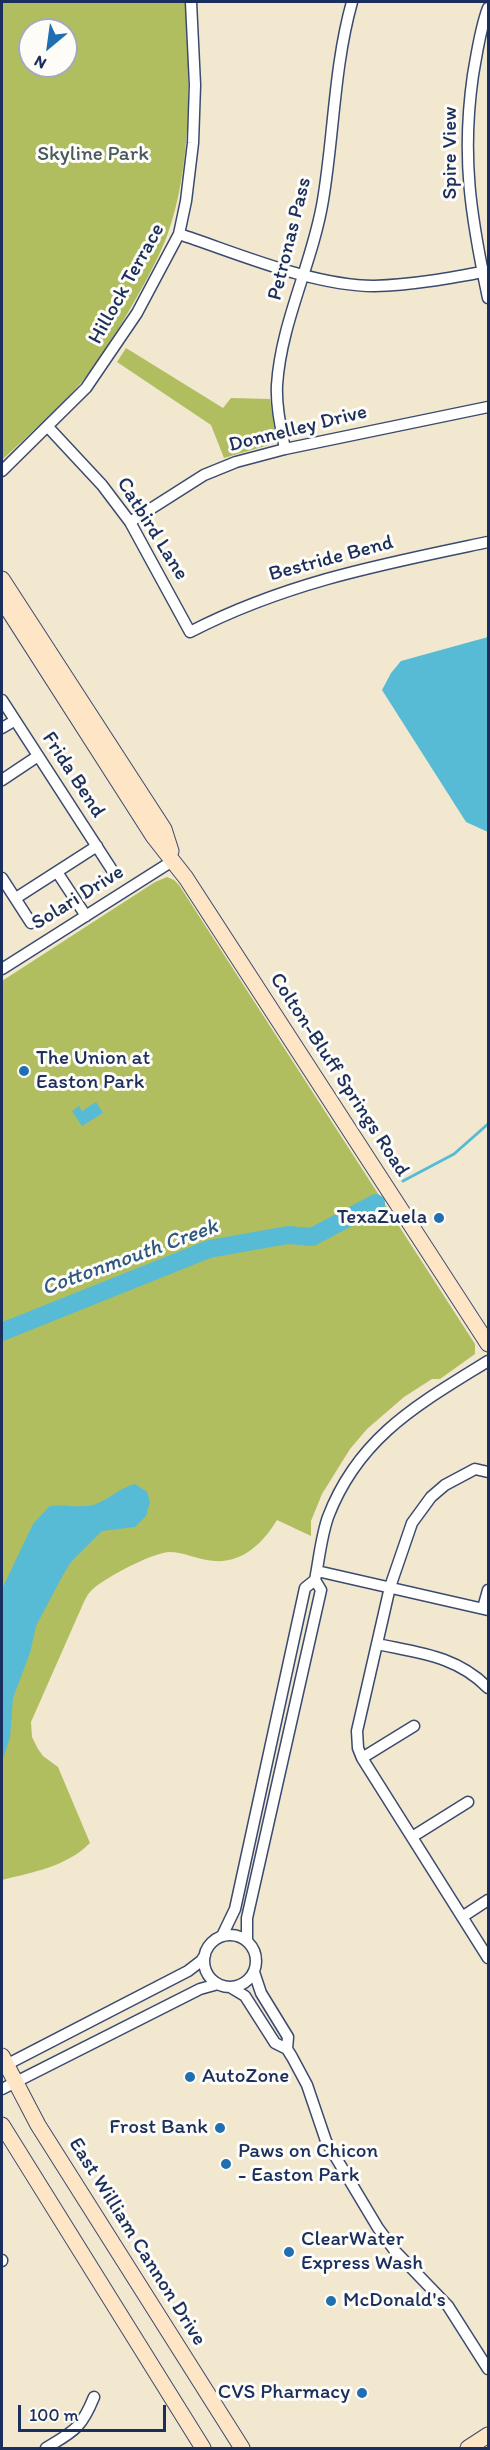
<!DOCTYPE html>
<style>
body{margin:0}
#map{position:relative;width:490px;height:2450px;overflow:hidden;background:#f2e8cf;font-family:Itim,sans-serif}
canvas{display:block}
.frame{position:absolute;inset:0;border:3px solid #1b2f5e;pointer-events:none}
.north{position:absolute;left:18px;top:18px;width:60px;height:60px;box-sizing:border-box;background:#fdfcf7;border:2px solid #a3aaba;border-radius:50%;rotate:209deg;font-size:16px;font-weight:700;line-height:24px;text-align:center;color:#1b2f5e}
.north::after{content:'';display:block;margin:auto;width:21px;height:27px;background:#1f6fb2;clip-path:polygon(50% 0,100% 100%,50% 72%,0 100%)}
.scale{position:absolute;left:18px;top:2405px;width:148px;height:27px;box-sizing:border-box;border:3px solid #1b2f5e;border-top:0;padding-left:8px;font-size:18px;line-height:21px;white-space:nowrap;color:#1b2f5e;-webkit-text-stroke:4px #fdfcf7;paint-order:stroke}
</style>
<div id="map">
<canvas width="490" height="2450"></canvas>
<div class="frame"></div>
<div class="north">N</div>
<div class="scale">100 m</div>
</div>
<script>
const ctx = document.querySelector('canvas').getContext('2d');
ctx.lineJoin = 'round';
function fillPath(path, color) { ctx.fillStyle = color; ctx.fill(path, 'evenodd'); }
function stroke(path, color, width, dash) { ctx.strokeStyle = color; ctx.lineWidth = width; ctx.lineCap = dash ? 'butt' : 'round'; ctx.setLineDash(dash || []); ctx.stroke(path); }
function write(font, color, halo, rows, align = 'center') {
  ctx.font = font + ' Itim,sans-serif'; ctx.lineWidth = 6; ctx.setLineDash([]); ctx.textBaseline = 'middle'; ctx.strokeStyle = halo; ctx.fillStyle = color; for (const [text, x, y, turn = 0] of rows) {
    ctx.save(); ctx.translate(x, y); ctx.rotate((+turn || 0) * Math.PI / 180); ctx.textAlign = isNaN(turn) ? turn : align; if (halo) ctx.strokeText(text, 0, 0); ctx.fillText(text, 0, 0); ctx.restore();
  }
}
const green = new Path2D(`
 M 2,2 L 185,2 C 191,72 192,169 167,236 C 156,264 141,290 126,316 C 112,340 97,363 80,384 C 56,411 28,435 2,460 ZM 30,30 L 66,30 L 66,66 L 30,66 Z
 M 126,348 L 223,408 L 231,398 L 270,399 L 276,441 L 269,445 L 224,458 L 211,425 L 117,362 Z
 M 167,877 L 174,880 L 179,885 L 475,1344 L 475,1354 L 440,1379 L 432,1379 L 404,1397 L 367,1429 L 350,1449 L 322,1494 L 311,1521 L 311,1536 L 277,1520 C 263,1543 243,1563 214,1561 C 199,1560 184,1552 169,1552 C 152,1553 101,1579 90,1592 C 87,1595 85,1600 83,1604 L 31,1722 L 32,1737 L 38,1749 L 43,1756 L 58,1767 L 90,1843 C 66,1867 33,1872 2,1880 L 2,981 L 155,882 Z`);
const water = new Path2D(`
 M 488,637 L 488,832 L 466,822 L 382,690 L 391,673 L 401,661 Z
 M 96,1102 L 103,1113 L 82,1126 L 72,1111 L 79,1106 L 82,1111 Z
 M 135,1484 L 147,1492 L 150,1502 L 146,1516 L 135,1527 L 102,1531 L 71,1562 L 63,1575 L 36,1626 L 30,1653 L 13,1698 L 10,1738 L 2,1761 L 2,1589 L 33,1524 L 50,1506 C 63,1504 80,1508 93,1505 C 108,1501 118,1488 135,1484 Z`);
const stream = new Path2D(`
 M 403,1181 L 454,1154 L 488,1124`);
const river = new Path2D(`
 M 2,1332 L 209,1249 L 288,1235 L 312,1237 L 376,1203`);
const street = new Path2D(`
 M 488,8 C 480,29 477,53 473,75 C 461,158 471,217 488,298
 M 179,234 C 237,253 313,286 374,286 C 412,285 451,278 488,271
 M 48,427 L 102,485 L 130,522 L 190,632 C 287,582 383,564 488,542
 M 285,449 C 281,428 276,407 277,385 C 281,322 313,262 323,200 C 334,134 334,66 352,2
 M 2,471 L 86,388 L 137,313 L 179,234 L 186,201 L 193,143 L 195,85 L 191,2
 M 130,522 L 204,475 L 236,462 L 285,449 L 488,407
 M 2,700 L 112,870
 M 2,728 L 14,721
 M 2,780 L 38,756
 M 57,872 L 86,916
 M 2,878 L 31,923
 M 16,898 L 97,846
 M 2,969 L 174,860
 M 488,1472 L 475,1469 L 445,1485 L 431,1497 L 412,1523 L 390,1587 L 357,1731 L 358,1748 L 362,1758 L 488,1958
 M 317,1571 L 488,1610
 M 483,1608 L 488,1590
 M 377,1644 C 419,1653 457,1656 488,1688
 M 362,1758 L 414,1726
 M 412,1837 L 468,1802
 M 462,1917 L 488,1900
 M204 1961a26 26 0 1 1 52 0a26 26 0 1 1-52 0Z
 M 222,1936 L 235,1909 L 305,1588 L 315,1580 C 319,1560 321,1537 328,1517 C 359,1436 419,1404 488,1361
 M 247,1941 L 247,1918 L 321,1590 L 315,1580
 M 254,1972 L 261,1993 L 288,2037 L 287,2049
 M 230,1987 L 245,1996 L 275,2043 L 287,2049 L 292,2057 L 307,2085 L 326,2141 L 378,2228 L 395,2251 L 448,2306 L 488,2369
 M 2,2067 L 188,1971 L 201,1961 L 205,1955
 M 2,2089 L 200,1989 L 218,1984
 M 2,2261 L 2,2260
 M 46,2448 C 74,2431 81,2429 94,2397`);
const secondary = new Path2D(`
 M 2,579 L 164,829 L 171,851
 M 2,600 L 153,836 L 186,878 L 488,1344
 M 2,2056 L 38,2125 L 242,2448
 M 2,2125 L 203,2448
 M 468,2448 L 488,2435`);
const markers = [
 [24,1071,6,"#1f6fb2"],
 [439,1218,6,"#1f6fb2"],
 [190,2077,6,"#1f6fb2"],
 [220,2128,6,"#1f6fb2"],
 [226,2164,6,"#1f6fb2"],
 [289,2252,6,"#1f6fb2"],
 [331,2301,6,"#1f6fb2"],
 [362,2393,6,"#1f6fb2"]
];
const streetNames = [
 ["Spire View",451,153,-90],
 ["Petronas Pass",290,239,-76],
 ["Hillock Terrace",127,284,-61],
 ["Donnelley Drive",298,429,-14],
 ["Catbird Lane",152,529,58],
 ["Bestride Bend",331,559,-15],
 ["Frida Bend",73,775,57],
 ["Solari Drive",78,898,-32],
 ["Colton-Bluff Springs Road",339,1075,57],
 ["East William Cannon Drive",137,2242,58]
];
const parkNames = [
 ["Skyline Park",93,155]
];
const poiNames = [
 ["The Union at",36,1059],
 ["Easton Park",36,1083],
 ["TexaZuela",427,1218,"right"],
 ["AutoZone",202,2077],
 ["Frost Bank",208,2128,"right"],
 ["Paws on Chicon",238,2152],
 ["- Easton Park",238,2176],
 ["ClearWater",301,2240],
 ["Express Wash",301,2264],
 ["McDonald's",343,2301],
 ["CVS Pharmacy",350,2393,"right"]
];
const waterNames = [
 ["Cottonmouth Creek",130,1258,-20]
];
fillPath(green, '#b0be60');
fillPath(water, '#57bbd6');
stroke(stream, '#57bbd6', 3);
stroke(river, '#57bbd6', 18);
stroke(street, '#3b4b6f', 13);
stroke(secondary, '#3b4b6f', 17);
stroke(street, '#fff', 10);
stroke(secondary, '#fde5c5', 15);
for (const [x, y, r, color] of markers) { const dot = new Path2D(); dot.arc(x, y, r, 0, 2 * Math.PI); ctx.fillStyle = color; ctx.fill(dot); stroke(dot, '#fdfcf7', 2); }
write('21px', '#1b2f5e', '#fdfcf7', streetNames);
write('21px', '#485a5f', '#fdfcf7', parkNames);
write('21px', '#1b2f5e', '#fdfcf7', poiNames, 'left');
write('italic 22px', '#2d5982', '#fdfcf7', waterNames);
</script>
